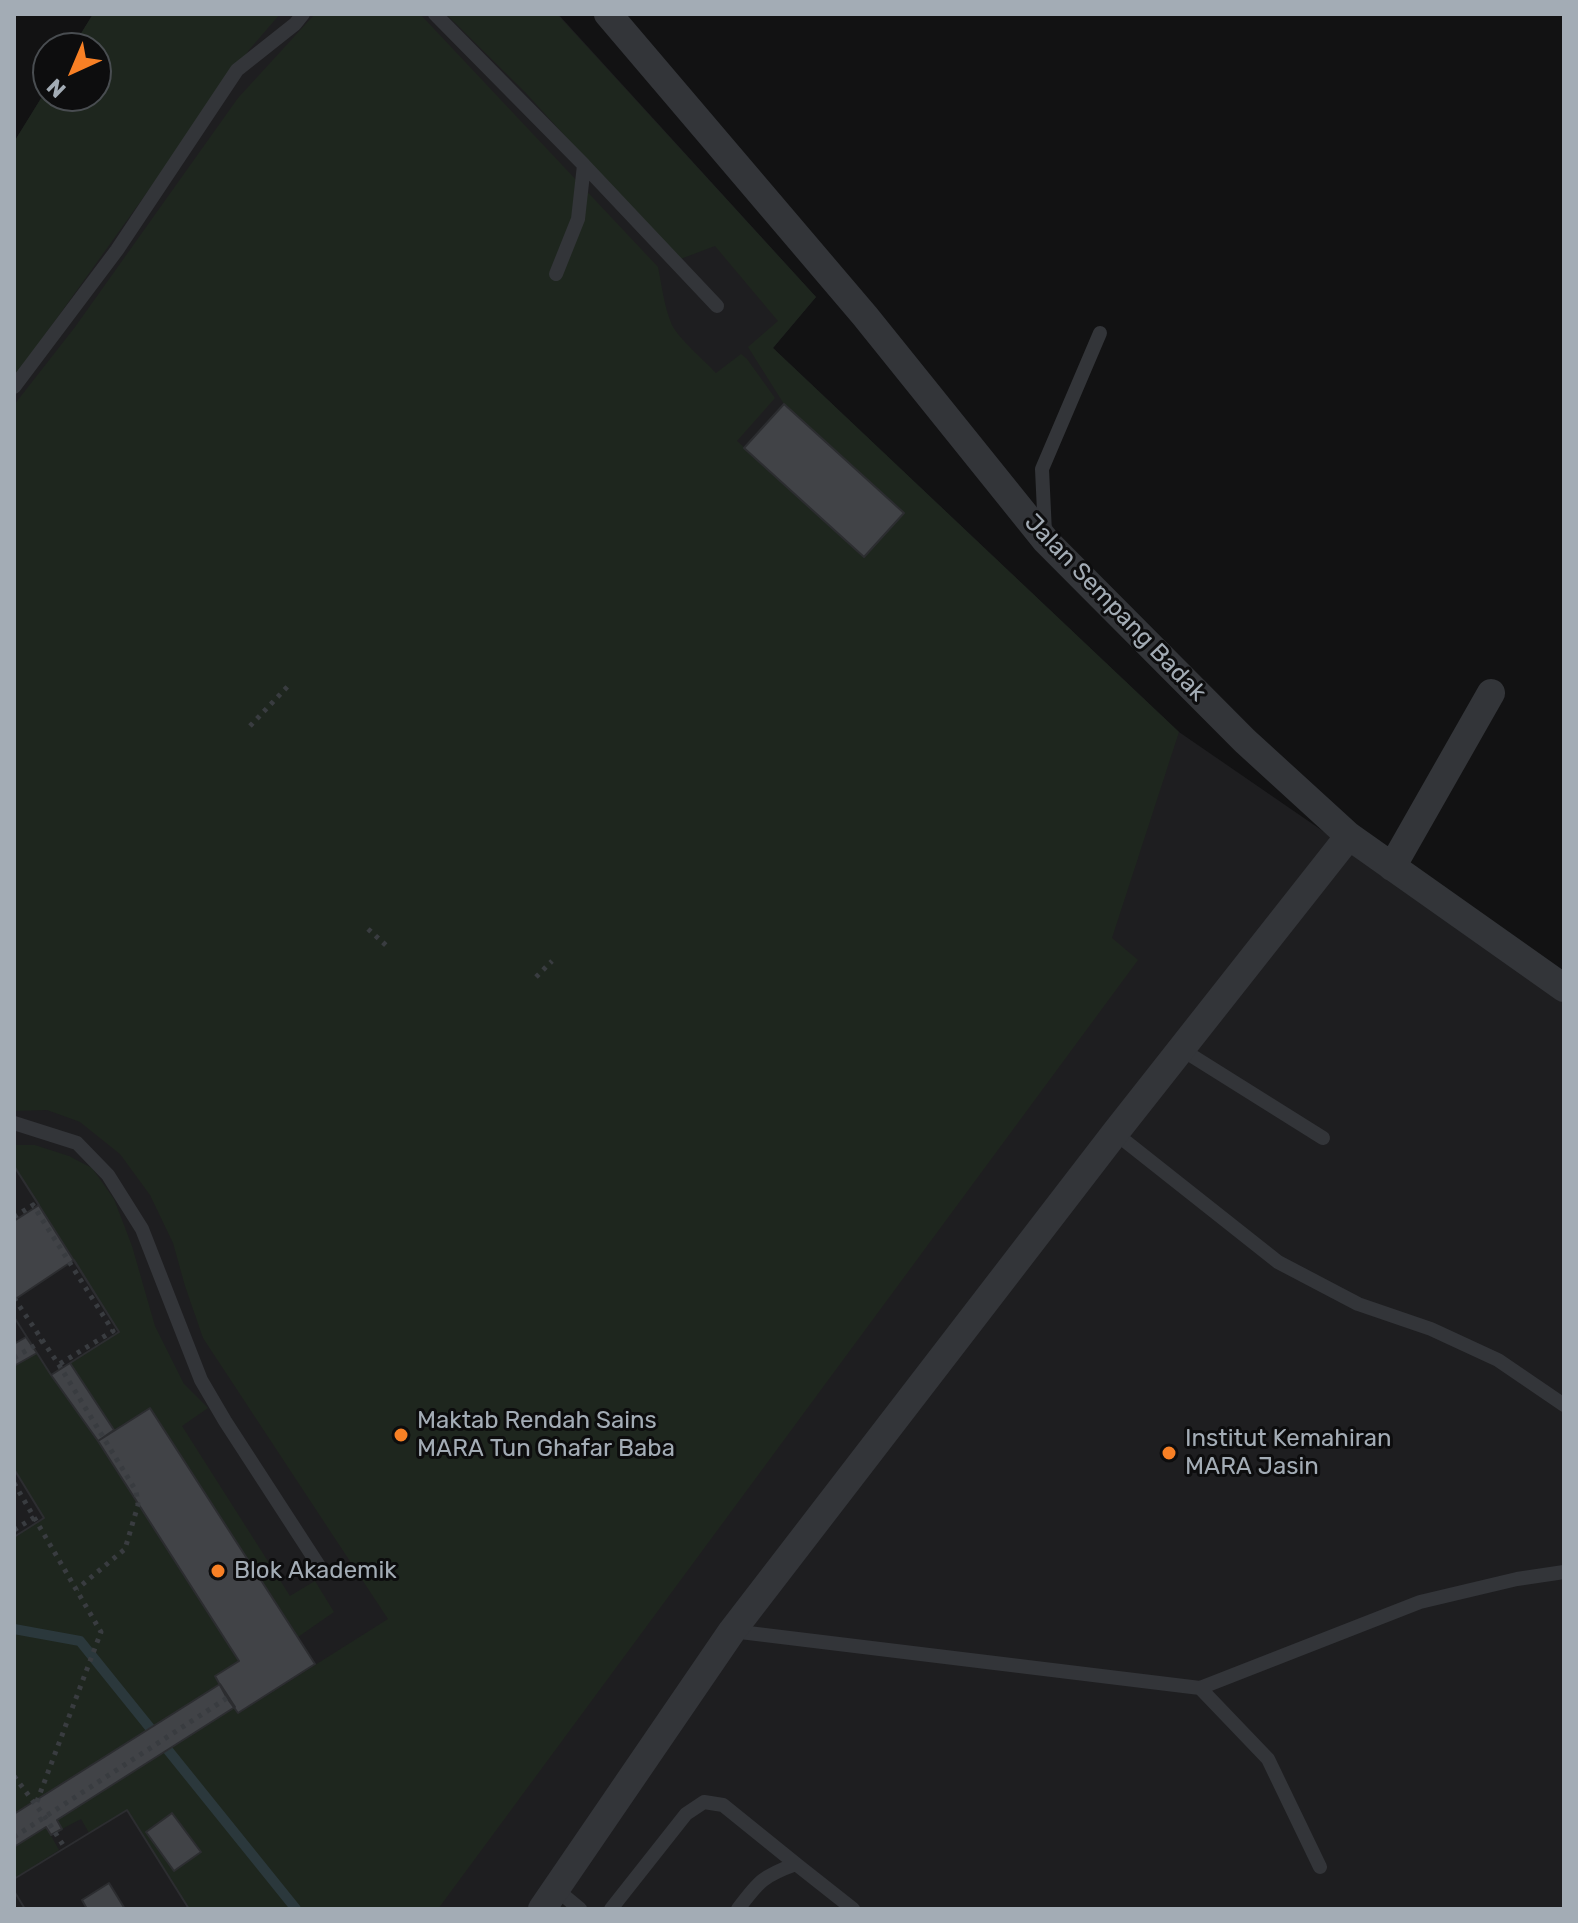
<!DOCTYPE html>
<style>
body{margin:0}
#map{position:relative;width:1578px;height:1923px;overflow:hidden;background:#121213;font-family:Rubik,sans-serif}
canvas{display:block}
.frame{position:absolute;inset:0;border:16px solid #a3acb5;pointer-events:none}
.north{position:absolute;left:32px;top:32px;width:80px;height:80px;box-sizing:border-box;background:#0d0d0e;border:2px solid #494d51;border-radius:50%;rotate:224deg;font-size:22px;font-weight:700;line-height:32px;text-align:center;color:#a3acb5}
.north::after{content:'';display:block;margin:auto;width:28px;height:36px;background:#f88025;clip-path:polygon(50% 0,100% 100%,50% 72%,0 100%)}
</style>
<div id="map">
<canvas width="1578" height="1923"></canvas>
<div class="frame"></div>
<div class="north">N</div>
</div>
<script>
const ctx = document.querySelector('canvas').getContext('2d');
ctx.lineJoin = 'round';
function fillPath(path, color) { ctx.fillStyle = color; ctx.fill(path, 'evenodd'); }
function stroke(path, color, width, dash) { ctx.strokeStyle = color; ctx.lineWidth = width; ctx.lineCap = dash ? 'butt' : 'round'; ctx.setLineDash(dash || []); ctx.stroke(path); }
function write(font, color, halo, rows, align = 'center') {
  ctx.font = font + ' Rubik,sans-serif'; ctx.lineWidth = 6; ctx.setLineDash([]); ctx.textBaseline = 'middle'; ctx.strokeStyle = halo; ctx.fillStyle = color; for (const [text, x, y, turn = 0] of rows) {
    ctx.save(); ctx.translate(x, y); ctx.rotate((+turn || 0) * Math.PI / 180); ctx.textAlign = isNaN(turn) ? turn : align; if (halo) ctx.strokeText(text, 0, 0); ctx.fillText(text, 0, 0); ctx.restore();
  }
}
const built = new Path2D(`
 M 93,14 L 558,14 L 816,297 L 773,348 L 1179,732 L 1564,997 L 1564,1909 L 14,1909 L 14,142 L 48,87 L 48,96 L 96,96 L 96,48 L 72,48 Z`);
const green = new Path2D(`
 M 93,14 L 280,14 L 249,50 L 14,378 L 14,142 L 48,87 L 48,96 L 96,96 L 96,48 L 72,48 Z
 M 315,14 L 420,14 L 658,267 C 662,286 664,307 672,325 C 678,338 705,361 716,373 L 741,354 L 747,359 L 775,398 L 737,441 L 865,556 L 903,513 L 784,404 L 748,347 L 778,321 L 715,246 L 678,260 L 525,92 L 446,14 L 557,14 L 816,297 L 773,348 L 1179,732 L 1112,938 L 1138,960 L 438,1909 L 189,1909 L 127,1810 L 89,1833 L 81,1819 L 62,1829 L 57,1820 L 235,1707 L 239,1713 L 388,1619 L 203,1338 L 185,1286 L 173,1243 L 150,1195 L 120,1154 L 80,1122 L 47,1110 L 14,1111 L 14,405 L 75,327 L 238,98 Z
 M 14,1145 L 35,1145 L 69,1156 L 92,1168 L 114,1199 L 132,1246 L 155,1326 L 184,1384 L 208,1408 L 182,1426 L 290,1596 L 315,1581 L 334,1612 L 298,1637 L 150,1408 L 114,1430 L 70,1363 L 119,1331 L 14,1167 Z
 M 37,1353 L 98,1441 L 239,1661 L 215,1676 L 220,1684 L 14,1814 L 14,1537 L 44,1518 L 14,1469 L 14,1366 Z
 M 46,1827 L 59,1850 L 14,1879 L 14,1847 Z`);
const stream = new Path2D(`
 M 14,1629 L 80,1641 L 296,1909`);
const building = new Path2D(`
 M 784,404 L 904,513 L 864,557 L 744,448 Z
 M 14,1166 L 119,1332 L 51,1375 L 14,1317 Z
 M 14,1166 L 39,1205 L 14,1221 Z
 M 74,1260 L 119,1332 L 51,1375 L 14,1317 L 14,1300 Z
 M 26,1337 L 37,1353 L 14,1366 L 14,1344 Z
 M 70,1363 L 114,1430 L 98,1441 L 51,1375 Z
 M 150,1408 L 315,1664 L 238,1713 L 227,1698 L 215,1676 L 239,1661 L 98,1441 Z
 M 14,1469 L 44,1518 L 14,1537 Z
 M 14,1469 L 44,1518 L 14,1537 Z
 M 220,1684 L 235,1707 L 57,1820 L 62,1829 L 51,1835 L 46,1827 L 14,1847 L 14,1814 Z
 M 127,1810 L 189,1909 L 125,1909 L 109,1883 L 82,1900 L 87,1909 L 25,1909 L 14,1891 L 14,1879 Z
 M 127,1810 L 189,1909 L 25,1909 L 14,1891 L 14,1879 Z
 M 172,1813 L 201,1852 L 174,1871 L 146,1832 Z`);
const path = new Path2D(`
 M 250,726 L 290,684
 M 368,929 L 390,949
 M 536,977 L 552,961
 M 14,1217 L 33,1205 L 113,1331 L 58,1365
 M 14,1298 L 61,1368 L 136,1491 L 138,1505 L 125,1549 L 77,1589
 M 14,1358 L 42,1341
 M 14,1483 L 101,1632 L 36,1804
 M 14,1530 L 35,1517
 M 14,1776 L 45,1817 L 65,1848
 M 14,1837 L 227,1698`);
const lane = new Path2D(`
 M 435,14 L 584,165 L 717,306
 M 556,274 L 578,219 L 584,165
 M 14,387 L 117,250 L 237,70 L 295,24 L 303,14
 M 1045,533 L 1042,469 L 1100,333
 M 1181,1049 L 1323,1138
 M 14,1123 L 77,1143 L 108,1175 L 142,1229 L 201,1380 L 225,1421 L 321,1569
 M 1115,1133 L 1278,1262 L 1358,1304 L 1431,1329 L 1498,1360 L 1564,1405
 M 732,1631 L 1200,1688 L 1420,1602 L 1517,1579 L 1564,1572
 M 1200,1688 L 1268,1759 L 1320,1867
 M 557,1890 L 580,1909
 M 611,1909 L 686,1814 L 704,1802 L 723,1805 L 796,1864
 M 738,1909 C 759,1881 763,1876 796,1864 L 853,1909`);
const street = new Path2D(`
 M 608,14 L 865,316 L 1046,541 L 1245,741 L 1349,836 L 1564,988
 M 1392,867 L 1491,693
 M 542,1909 L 732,1631 L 1115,1133 L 1349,836`);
const markers = [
 [401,1435,8,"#f88025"],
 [1169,1453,8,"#f88025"],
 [218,1571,8,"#f88025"]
];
const streetNames = [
 ["Jalan Sempang Badak",1115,608,46]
];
const poiNames = [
 ["Maktab Rendah Sains",417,1421],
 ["MARA Tun Ghafar Baba",417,1449],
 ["Institut Kemahiran",1185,1439],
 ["MARA Jasin",1185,1467],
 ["Blok Akademik",234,1571]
];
fillPath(built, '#1e1e20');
fillPath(green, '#1e261e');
stroke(stream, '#2b383c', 10);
fillPath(building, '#414347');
stroke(building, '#2c2d30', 2);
stroke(path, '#393c40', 5, [4, 6]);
stroke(lane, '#333539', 14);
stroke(street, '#333539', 28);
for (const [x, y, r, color] of markers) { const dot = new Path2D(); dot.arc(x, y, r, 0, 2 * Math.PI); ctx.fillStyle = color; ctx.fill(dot); stroke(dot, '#0d0d0e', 3); }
write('24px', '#a3acb5', '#0d0d0e', streetNames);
write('24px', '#a3acb5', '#0d0d0e', poiNames, 'left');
</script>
